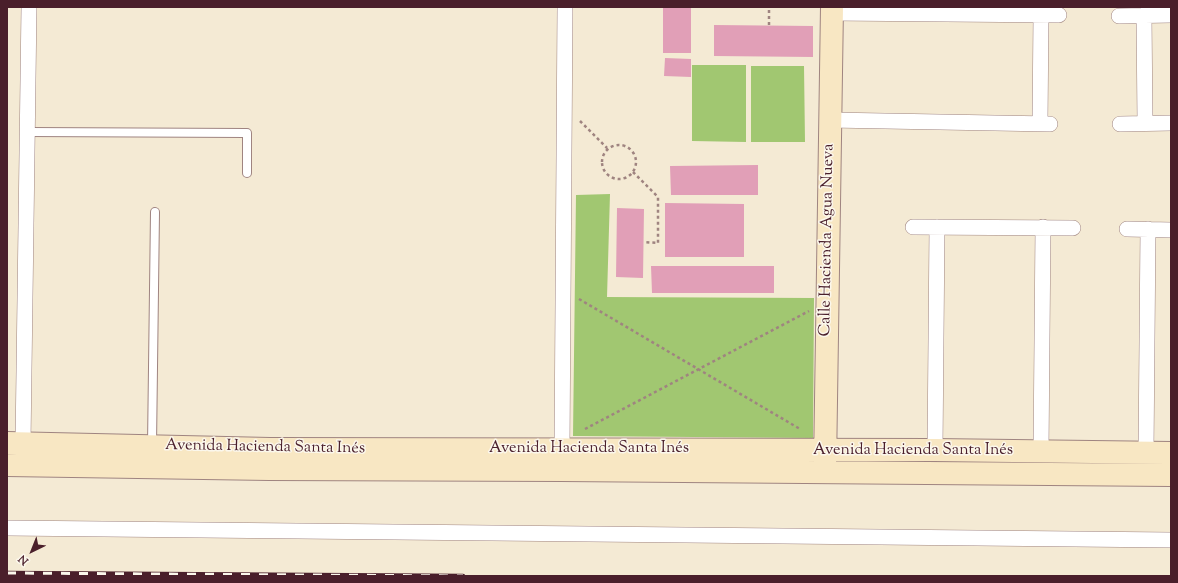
<!DOCTYPE html>
<meta charset="utf-8">
<style>
body{margin:0}
#map{position:relative;width:1178px;height:583px;overflow:hidden;background:#f4ead4;font-family:"Sorts Mill Goudy",serif}
canvas{display:block}
.frame{position:absolute;inset:0;border:8px solid #4a1f2b;pointer-events:none}
.north{position:absolute;left:12px;top:531px;width:40px;height:40px;-webkit-text-stroke:3px #fbf7ec;paint-order:stroke;rotate:223deg;font-size:11px;font-weight:700;line-height:16px;text-align:center;color:#4a1f2b}
.north::after{content:'';display:block;margin:auto;width:14px;height:18px;background:#4a1f2b;clip-path:polygon(50% 0,100% 100%,50% 72%,0 100%)}
</style>
<div id="map">
<canvas width="1178" height="583"></canvas>
<div class="frame"></div>
<div class="north">N</div>
</div>
<script>
const ctx = document.querySelector('canvas').getContext('2d');
ctx.lineJoin = 'round';
function fillPath(path, color) { ctx.fillStyle = color; ctx.fill(path, 'evenodd'); }
function stroke(path, color, width, dash) { ctx.strokeStyle = color; ctx.lineWidth = width; ctx.lineCap = dash ? 'butt' : 'round'; ctx.setLineDash(dash || []); ctx.stroke(path); }
function write(font, color, halo, rows, align = 'center') {
  ctx.font = font + ' "Sorts Mill Goudy",serif'; ctx.lineWidth = 3; ctx.setLineDash([]); ctx.textBaseline = 'middle'; ctx.strokeStyle = halo; ctx.fillStyle = color; for (const [text, x, y, turn = 0] of rows) {
    ctx.save(); ctx.translate(x, y); ctx.rotate((+turn || 0) * Math.PI / 180); ctx.textAlign = isNaN(turn) ? turn : align; if (halo) ctx.strokeText(text, 0, 0); ctx.fillText(text, 0, 0); ctx.restore();
  }
}
const green = new Path2D(`
 M 692,65 L 746,65 L 746,142 L 692,141 Z
 M 751,66 L 804,66 L 805,142 L 751,142 Z
 M 610,194 L 607,297 L 814,298 L 813,438 L 573,436 L 576,195 Z`);
const building = new Path2D(`
 M 663,7 L 691,7 L 691,53 L 663,53 Z
 M 714,25 L 813,26 L 813,57 L 714,56 Z
 M 665,58 L 691,59 L 691,77 L 664,76 Z
 M 758,165 L 758,195 L 671,195 L 670,166 Z
 M 665,203 L 744,204 L 744,257 L 665,257 Z
 M 617,208 L 644,209 L 643,278 L 616,277 Z
 M 651,266 L 774,266 L 774,293 L 652,293 Z`);
const path = new Path2D(`
 M 769,25 L 769,7
 M 580,121 L 607,148
 M602 162a17 17 0 1 1 34 0a17 17 0 1 1-34 0Z
 M 633,172 L 658,197 L 658,243 L 644,242
 M 579,299 L 800,429
 M 585,429 L 809,311`);
const lane = new Path2D(`
 M 28,132 L 247,133 L 247,173
 M 152,445 L 155,212`);
const street = new Path2D(`
 M 832,13 L 1059,15
 M 1144,15 L 1145,123
 M 1119,16 L 1171,15
 M 830,120 L 1050,124
 M 1040,124 L 1041,15
 M 1120,124 L 1171,123
 M 913,227 L 1073,228
 M 1127,229 L 1171,230
 M 23,443 L 29,7
 M 562,449 L 565,7
 M 935,450 L 937,227
 M 1041,452 L 1043,227
 M 1146,453 L 1148,229
 M 7,528 L 1171,540`);
const secondary = new Path2D(`
 M 7,443 L 270,449 L 935,450 L 1171,453
 M 7,465 L 269,469 L 561,470 L 1171,475
 M 825,466 L 832,7`);
const rail = new Path2D(`
 M 7,573 L 463,576`);
const streetNames = [
 ["Calle Hacienda Agua Nueva",828,240,-89],
 ["Avenida Hacienda Santa Inés",265,448,1],
 ["Avenida Hacienda Santa Inés",589,449],
 ["Avenida Hacienda Santa Inés",913,451]
];
fillPath(green, '#a1c771');
fillPath(building, '#e19fb7');
stroke(lane, '#9f8480', 10);
stroke(street, '#9f8480', 16);
stroke(secondary, '#9f8480', 24);
stroke(path, '#9f8480', 2.5, [3, 3]);
stroke(lane, '#fff', 8);
stroke(street, '#fff', 15);
stroke(secondary, '#f8e7c3', 22);
stroke(rail, '#4a1f2b', 4.5);
stroke(rail, '#fbf7ec', 3, [9]);
write('16px', '#4a1f2b', '#fbf7ec', streetNames);
</script>
